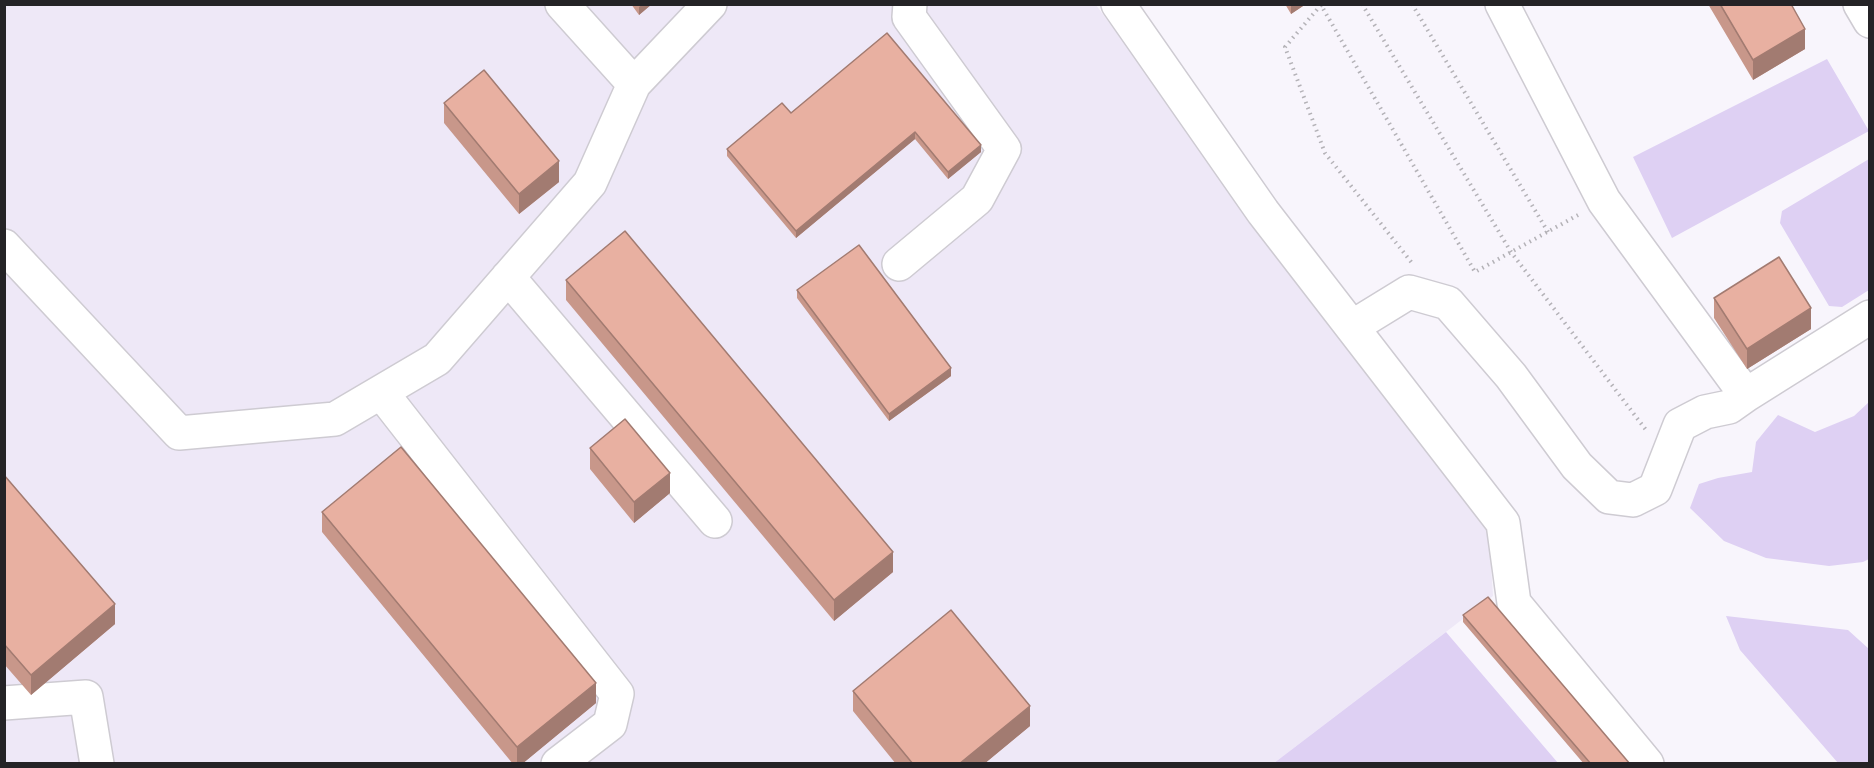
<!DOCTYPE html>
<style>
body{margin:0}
#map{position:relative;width:1874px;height:768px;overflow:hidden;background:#f8f5fc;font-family:"Noto Sans",sans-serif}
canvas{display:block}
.frame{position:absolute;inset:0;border:6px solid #242326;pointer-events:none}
</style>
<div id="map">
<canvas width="1874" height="768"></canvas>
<div class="frame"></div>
</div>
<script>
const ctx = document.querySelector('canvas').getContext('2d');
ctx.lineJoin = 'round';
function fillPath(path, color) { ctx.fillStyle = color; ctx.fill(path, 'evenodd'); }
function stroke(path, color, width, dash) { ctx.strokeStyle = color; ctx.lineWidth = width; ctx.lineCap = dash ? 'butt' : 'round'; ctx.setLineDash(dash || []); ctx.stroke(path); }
const built = new Path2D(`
 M 4,5 L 1096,5 L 1489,532 L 1493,596 L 1274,763 L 5,763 Z`);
const green = new Path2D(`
 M 1827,59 L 1869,131 L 1672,238 L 1633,157 Z
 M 1869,159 L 1869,290 L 1842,307 L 1829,306 L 1780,223 L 1782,211 Z
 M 1869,402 L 1869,559 L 1863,562 L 1829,566 L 1766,558 L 1724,541 L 1690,508 L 1699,484 L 1718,478 L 1752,472 L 1756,442 L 1778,415 L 1815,432 L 1854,416 Z
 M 1726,616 L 1848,630 L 1869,649 L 1869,763 L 1838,763 L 1740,650 Z
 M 1446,632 L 1558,763 L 1274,763 Z`);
const path = new Path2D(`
 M 1322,4 L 1321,5 L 1475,272 L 1578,215
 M 1362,4 L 1511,252 L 1646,430
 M 1412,4 L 1548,232
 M 1321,5 L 1285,47 L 1325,153 L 1412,263`);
const minor = new Path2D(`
 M 1118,4 L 1263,212 L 1503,523 L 1514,603 L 1647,764
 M 1502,4 L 1604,201 L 1746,395 L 1870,317
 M 1860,4 L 1870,21
 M 634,84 L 710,4
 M 4,246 L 179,433 L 335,419 L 437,359 L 590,183 L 634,84 L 562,4
 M 899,264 L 977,199 L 1004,149 L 909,17 L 910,4
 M 508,277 L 715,521
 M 1352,327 L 1409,292 L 1448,303 L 1511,376 L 1577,466 L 1609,497 L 1633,500 L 1655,489 L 1680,425 L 1705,412 L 1729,407 L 1746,395
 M 381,392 L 617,694 L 610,724 L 558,764
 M 4,703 L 86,697 L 97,764`);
const wall = new Path2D(`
 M 631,4 L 652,4 L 639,15 Z
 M 1285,4 L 1306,4 L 1291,14 Z
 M 1708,4 L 1791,4 L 1805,49 L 1753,80 Z
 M 887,33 L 981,152 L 948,179 L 915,139 L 796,238 L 727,156 L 727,149 L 791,113 Z
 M 444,103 L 559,182 L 519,214 L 444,123 Z
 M 566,280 L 893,572 L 834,621 L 566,300 Z
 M 797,290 L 951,376 L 889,421 L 797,298 Z
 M 1714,298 L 1811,329 L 1747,369 L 1714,318 Z
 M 590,448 L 670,493 L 634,523 L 590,469 Z
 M 4,475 L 115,624 L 31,695 L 4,664 Z
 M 322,512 L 596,703 L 522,764 L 513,764 L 322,532 Z
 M 1463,615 L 1630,764 L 1584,764 L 1463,622 Z
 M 853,691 L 1030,726 L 984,764 L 896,764 L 853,711 Z`);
const shadedWall = new Path2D(`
 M 643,4 L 652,4 L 639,15 L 639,7 Z
 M 1291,4 L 1306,4 L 1291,14 Z
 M 1805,29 L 1805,49 L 1753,80 L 1753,60 Z
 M 915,132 L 915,139 L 796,238 L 796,231 Z
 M 981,145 L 981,152 L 948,179 L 948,172 Z
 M 559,161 L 559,182 L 519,214 L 519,194 Z
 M 1811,308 L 1811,329 L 1747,369 L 1747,349 Z
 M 951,368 L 951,376 L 889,421 L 889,414 Z
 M 670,473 L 670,493 L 634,523 L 634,502 Z
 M 893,552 L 893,572 L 834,621 L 834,600 Z
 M 115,604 L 115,624 L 31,695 L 31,675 Z
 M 596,683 L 596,703 L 522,764 L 517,764 L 517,747 Z
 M 1030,706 L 1030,726 L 984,764 L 959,764 Z`);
const building = new Path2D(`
 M 1720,4 L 1791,4 L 1805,29 L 1753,60 Z
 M 887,33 L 981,145 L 948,172 L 915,132 L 796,231 L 727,149 L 782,103 L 791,113 Z
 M 484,70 L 559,161 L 519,194 L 444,103 Z
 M 625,231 L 893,552 L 834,600 L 566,280 Z
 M 859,245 L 951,368 L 889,414 L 797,290 Z
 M 1779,257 L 1811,308 L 1747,349 L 1714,298 Z
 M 625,419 L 670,473 L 634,502 L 590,448 Z
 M 401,447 L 596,683 L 517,747 L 322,512 Z
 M 4,475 L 115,604 L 31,675 L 4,644 Z
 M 1488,597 L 1630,764 L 1591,764 L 1463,615 Z
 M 951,610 L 1030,706 L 959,764 L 913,764 L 853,691 Z`);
fillPath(built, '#eee8f7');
fillPath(green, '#ded0f3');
stroke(minor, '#cecbd2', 36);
stroke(path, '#b4b2b7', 4, [1.5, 4.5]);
stroke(minor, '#fff', 33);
fillPath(wall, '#c8978a');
fillPath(shadedWall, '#a27b71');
fillPath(building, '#e8b0a1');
stroke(building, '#a27b71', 1.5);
</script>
